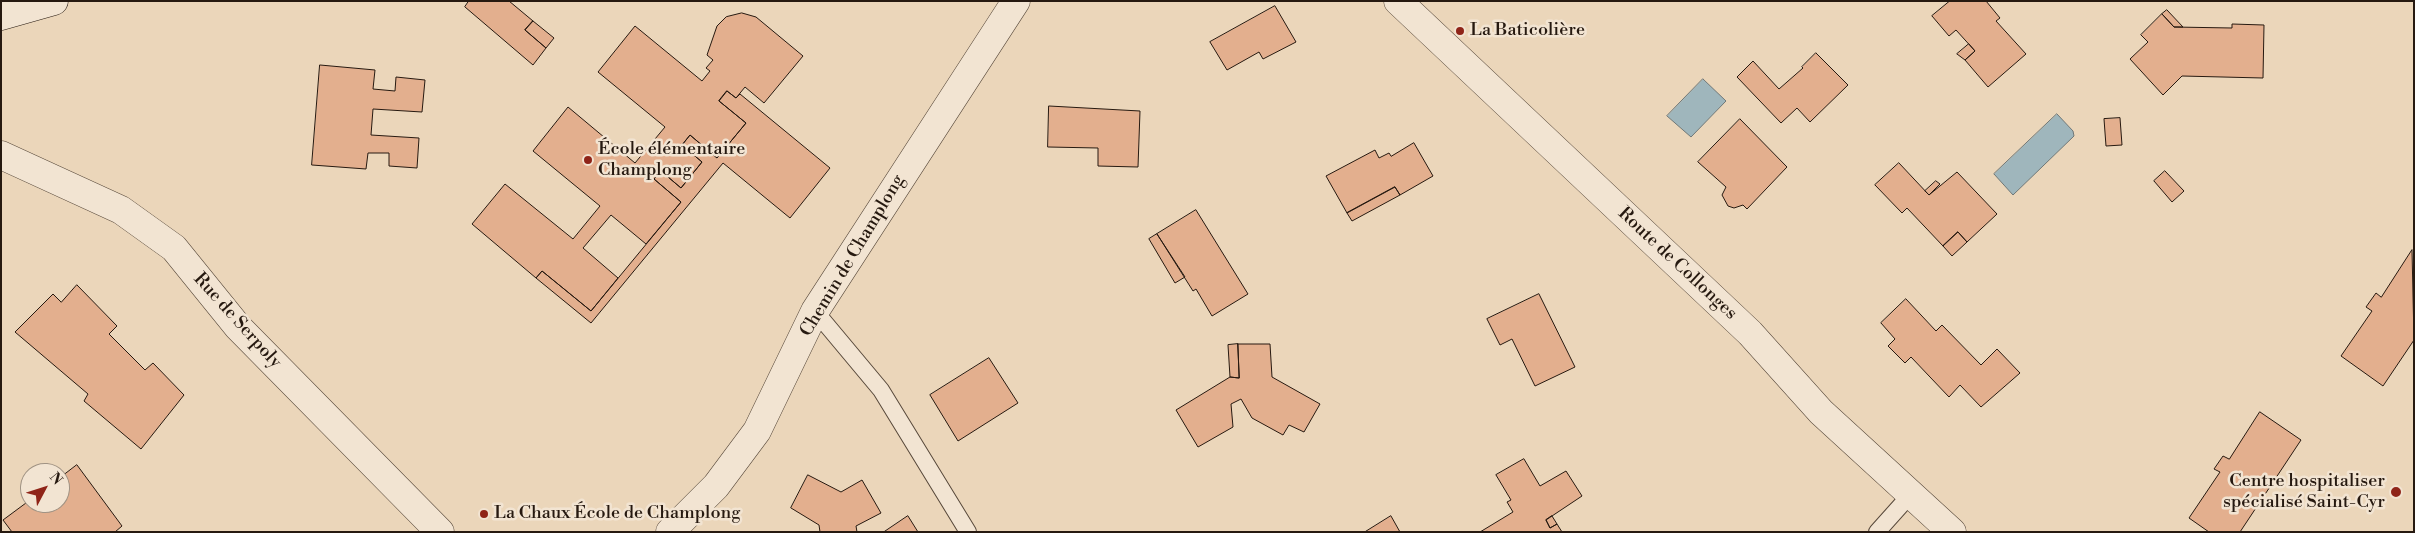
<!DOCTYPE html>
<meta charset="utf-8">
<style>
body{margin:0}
#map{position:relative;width:2415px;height:533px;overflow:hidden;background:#ebd6ba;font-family:"Libre Bodoni",serif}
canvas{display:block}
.frame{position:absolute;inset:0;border:2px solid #261910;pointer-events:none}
.north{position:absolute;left:20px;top:463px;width:50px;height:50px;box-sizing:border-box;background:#f2e4d2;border:1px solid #a09384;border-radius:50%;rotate:50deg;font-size:14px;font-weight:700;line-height:20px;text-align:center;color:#261910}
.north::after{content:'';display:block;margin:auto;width:18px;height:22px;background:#8f2418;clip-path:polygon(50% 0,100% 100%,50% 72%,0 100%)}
</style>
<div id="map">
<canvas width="2415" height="533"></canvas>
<div class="frame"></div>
<div class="north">N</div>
</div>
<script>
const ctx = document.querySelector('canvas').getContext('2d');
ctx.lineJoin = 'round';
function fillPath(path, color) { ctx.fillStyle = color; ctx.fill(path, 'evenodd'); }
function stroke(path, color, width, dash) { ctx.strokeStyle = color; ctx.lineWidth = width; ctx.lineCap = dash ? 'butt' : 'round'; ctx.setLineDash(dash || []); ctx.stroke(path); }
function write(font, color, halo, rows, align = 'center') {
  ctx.font = font + ' "Libre Bodoni",serif'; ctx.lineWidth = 5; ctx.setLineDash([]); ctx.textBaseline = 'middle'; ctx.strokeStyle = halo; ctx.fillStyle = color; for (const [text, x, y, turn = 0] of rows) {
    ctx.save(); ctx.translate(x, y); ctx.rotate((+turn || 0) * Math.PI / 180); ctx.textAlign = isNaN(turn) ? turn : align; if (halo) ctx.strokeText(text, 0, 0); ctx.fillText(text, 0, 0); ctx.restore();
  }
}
const water = new Path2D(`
 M 1703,79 L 1726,101 L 1691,137 L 1667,116 Z
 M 2057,114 L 2073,131 L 2074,136 L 2013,195 L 1994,174 Z`);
const building = new Path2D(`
 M 469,1 L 509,1 L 533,21 L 525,30 L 546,48 L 533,65 L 465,7 Z
 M 1950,1 L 1986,1 L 2000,18 L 1996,21 L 2026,54 L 1988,87 L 1965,60 L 1975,51 L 1956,30 L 1949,36 L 1932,16 Z
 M 1275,6 L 1296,42 L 1263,59 L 1259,52 L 1227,70 L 1210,42 Z
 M 2167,10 L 2183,27 L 2174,27 L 2162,14 Z
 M 742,13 L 756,17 L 803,56 L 764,103 L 745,87 L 736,98 L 727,91 L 719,101 L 746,123 L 717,158 L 690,135 L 682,145 L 702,162 L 681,188 L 661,171 L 654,179 L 681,202 L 646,244 L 611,215 L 583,248 L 618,278 L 591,311 L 542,271 L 536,278 L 472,224 L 505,184 L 573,239 L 600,206 L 533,151 L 568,107 L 635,163 L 665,127 L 598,72 L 635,26 L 702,81 L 710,71 L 706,68 L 713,60 L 707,55 L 717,26 L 726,17 Z
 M 2162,14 L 2174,27 L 2232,28 L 2232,24 L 2264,25 L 2263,78 L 2182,76 L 2163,95 L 2130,59 L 2148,42 L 2141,35 Z
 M 533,21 L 554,38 L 546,48 L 525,30 Z
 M 1969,44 L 1975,51 L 1965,60 L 1957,54 Z
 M 1816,53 L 1848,85 L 1810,122 L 1797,108 L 1781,123 L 1737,77 L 1753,61 L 1779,89 L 1803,68 L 1802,67 Z
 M 320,65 L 375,70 L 373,89 L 395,91 L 396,77 L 425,80 L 422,112 L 373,109 L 371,135 L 419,138 L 417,168 L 389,166 L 389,153 L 368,153 L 366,169 L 312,165 Z
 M 727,91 L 736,98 L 740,94 L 830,168 L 790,218 L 723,163 L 591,323 L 536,278 L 542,271 L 591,311 L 681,202 L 654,179 L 661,171 L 681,188 L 702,162 L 682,145 L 690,135 L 717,158 L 746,123 L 719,101 Z
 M 1049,106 L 1140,111 L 1138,167 L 1098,166 L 1098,148 L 1048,147 Z
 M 2120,118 L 2122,145 L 2106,146 L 2104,119 Z
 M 1740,119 L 1787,167 L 1747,209 L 1743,205 L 1734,208 L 1728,206 L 1722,195 L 1726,187 L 1698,162 Z
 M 1414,143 L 1433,176 L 1400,195 L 1395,187 L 1347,213 L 1326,176 L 1375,150 L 1379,158 L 1389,153 L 1391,156 Z
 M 1899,163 L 1929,195 L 1957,172 L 1997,214 L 1967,242 L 1958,232 L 1943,246 L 1907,208 L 1902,213 L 1875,185 Z
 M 2165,171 L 2184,191 L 2172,202 L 2154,181 Z
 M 1936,181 L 1940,184 L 1929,195 L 1925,191 Z
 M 1395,187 L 1400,195 L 1352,221 L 1347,213 Z
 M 1196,210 L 1248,294 L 1212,316 L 1196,289 L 1193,291 L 1157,234 Z
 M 1958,232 L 1967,242 L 1952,256 L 1943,246 Z
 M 1157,234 L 1185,277 L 1175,283 L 1149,239 Z
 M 2412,250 L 2414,340 L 2383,386 L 2341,356 L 2372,311 L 2366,307 L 2376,293 L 2381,297 Z
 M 77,285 L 117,326 L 109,334 L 145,370 L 153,363 L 184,395 L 141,449 L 84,401 L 88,394 L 15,332 L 53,294 L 61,302 Z
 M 1539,294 L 1575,367 L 1535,386 L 1512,339 L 1500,345 L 1487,319 Z
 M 1906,299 L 1936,331 L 1942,325 L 1981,365 L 1997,349 L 2020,373 L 1981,407 L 1960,385 L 1949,397 L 1911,357 L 1905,363 L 1888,346 L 1895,339 L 1881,323 Z
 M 1238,344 L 1270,344 L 1272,377 L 1320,404 L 1304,432 L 1289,425 L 1283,435 L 1252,418 L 1241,399 L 1231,404 L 1233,427 L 1198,447 L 1176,410 L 1230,377 L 1239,378 Z
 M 1238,344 L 1239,378 L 1230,377 L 1228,345 Z
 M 989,358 L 1018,403 L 958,441 L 930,395 Z
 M 2260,412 L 2301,440 L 2240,532 L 2209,532 L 2189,518 L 2220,472 L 2214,469 L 2223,456 L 2229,459 Z
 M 1524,459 L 1540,486 L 1566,471 L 1582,496 L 1546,520 L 1550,528 L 1557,524 L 1562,532 L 1480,532 L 1513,512 L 1507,502 L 1511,500 L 1496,475 Z
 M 77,465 L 122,526 L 115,532 L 12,532 L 3,520 L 30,500 L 30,503 L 60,503 L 60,478 Z
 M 808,475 L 841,492 L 862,480 L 881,513 L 856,526 L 857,532 L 820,532 L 819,525 L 791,508 Z
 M 908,516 L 918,532 L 884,532 Z
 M 1391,516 L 1400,532 L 1365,532 Z
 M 1552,516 L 1557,524 L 1550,528 L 1546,520 Z`);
const service = new Path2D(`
 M 815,311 L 881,390 L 968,532
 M 1877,532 L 1911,494`);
const minor = new Path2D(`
 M 1,155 L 121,210 L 174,248 L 238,327 L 440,532
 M 670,532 L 716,486 L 757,431 L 815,311 L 1016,1`);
const tertiary = new Path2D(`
 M 1398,1 L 1750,333 L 1821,412 L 1952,532`);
const secondary = new Path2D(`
 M 1,16 L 54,1`);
const markers = [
 [1460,31,5,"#8f2418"],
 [588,160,5,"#8f2418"],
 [2396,492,6,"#8f2418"],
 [484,514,5,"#8f2418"]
];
const poiNames = [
 ["La Baticolière",1470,31],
 ["École élémentaire",598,150],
 ["Champlong",598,171],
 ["Centre hospitaliser",2385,482,"right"],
 ["spécialisé Saint-Cyr",2385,503,"right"],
 ["La Chaux École de Champlong",494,514]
];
const streetNames = [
 ["Chemin de Champlong",853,256,-59],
 ["Route de Collonges",1677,264,43],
 ["Rue de Serpoly",237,321,48]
];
fillPath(water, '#9fb6bc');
stroke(water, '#6f7777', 1);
fillPath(building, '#e3af8e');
stroke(building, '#261910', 1);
stroke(service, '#57483a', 18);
stroke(minor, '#57483a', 29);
stroke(tertiary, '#57483a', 29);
stroke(secondary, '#261910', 29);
stroke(service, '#f2e4d2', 16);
stroke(minor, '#f2e4d2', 28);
stroke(tertiary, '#f2e4d2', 28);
stroke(secondary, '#f2e4d2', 28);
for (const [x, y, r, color] of markers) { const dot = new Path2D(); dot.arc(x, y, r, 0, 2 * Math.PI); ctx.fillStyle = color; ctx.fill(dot); stroke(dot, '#f2e4d2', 2); }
write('18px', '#261910', '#f2e4d2', poiNames, 'left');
write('18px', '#261910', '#f2e4d2', streetNames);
</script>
